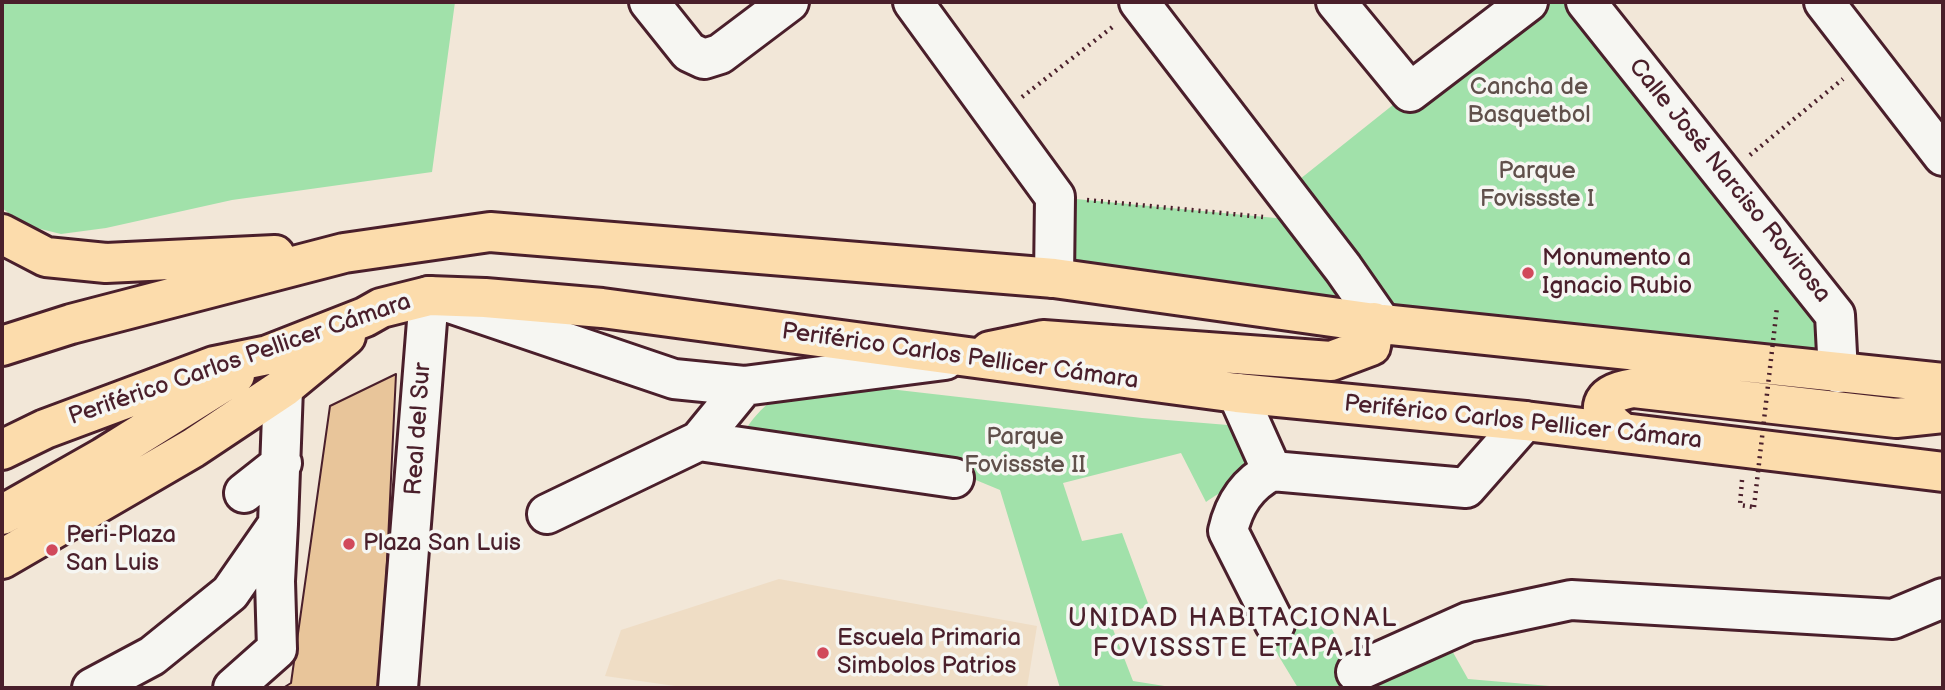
<!DOCTYPE html>
<meta charset="utf-8">
<style>
body{margin:0}
#map{position:relative;width:1945px;height:690px;overflow:hidden;background:#f2e7d8;font-family:"Balsamiq Sans",sans-serif}
canvas{display:block}
.frame{position:absolute;inset:0;border:4px solid #4a1f2b;pointer-events:none}
</style>
<div id="map">
<canvas width="1945" height="690"></canvas>
<div class="frame"></div>
</div>
<script>
const ctx = document.querySelector('canvas').getContext('2d');
ctx.lineJoin = 'round';
function fillPath(path, color) { ctx.fillStyle = color; ctx.fill(path, 'evenodd'); }
function stroke(path, color, width, dash) { ctx.strokeStyle = color; ctx.lineWidth = width; ctx.lineCap = dash ? 'butt' : 'round'; ctx.setLineDash(dash || []); ctx.stroke(path); }
function write(font, color, halo, rows, align = 'center') {
  ctx.font = font + ' "Balsamiq Sans",sans-serif'; ctx.lineWidth = 7; ctx.setLineDash([]); ctx.textBaseline = 'middle'; ctx.strokeStyle = halo; ctx.fillStyle = color; for (const [text, x, y, turn = 0] of rows) {
    ctx.save(); ctx.translate(x, y); ctx.rotate((+turn || 0) * Math.PI / 180); ctx.textAlign = isNaN(turn) ? turn : align; if (halo) ctx.strokeText(text, 0, 0); ctx.fillText(text, 0, 0); ctx.restore();
  }
}
const built = new Path2D(`
 M 779,579 L 1037,626 L 1027,688 L 689,688 L 605,676 L 621,630 Z`);
const green = new Path2D(`
 M 2,2 L 455,2 L 432,172 L 232,200 L 106,228 L 61,234 L 24,225 L 2,208 Z
 M 1527,2 L 1586,2 L 1835,315 L 1838,373 L 1054,278 L 1055,197 L 1307,221 L 1285,191 L 1443,65 Z
 M 837,383 L 1142,418 L 1228,425 C 1238,436 1257,460 1244,476 C 1238,484 1215,495 1206,502 L 1181,453 L 1063,483 L 1082,541 L 1122,533 L 1149,606 L 1109,619 L 1133,681 L 1177,688 L 1060,688 L 1000,490 L 971,478 L 745,430 C 775,388 789,392 837,383 Z
 M 1325,617 L 1356,672 L 1441,631 L 1468,679 L 1573,688 L 1298,688 L 1269,640 Z`);
const building = new Path2D(`
 M 396,374 L 381,688 L 283,688 L 291,683 L 330,406 Z`);
const path = new Path2D(`
 M 1022,97 L 1115,25
 M 1750,155 L 1843,79
 M 1087,200 L 1263,217
 M 1742,480 L 1740,505 L 1754,507`);
const minor = new Path2D(`
 M 649,2 L 689,52 L 704,59 L 720,54 L 789,2
 M 913,2 L 1055,197 L 1054,278
 M 1139,2 L 1343,268 L 1382,324
 M 1336,2 L 1410,92 L 1528,2
 M 1586,2 L 1835,315 L 1838,373
 M 1824,2 L 1943,156
 M 1237,393 L 1272,471 C 1247,484 1234,504 1228,531 L 1275,624
 M 699,441 L 954,478
 M 1272,471 L 1466,488 L 1525,421
 M 244,493 L 282,463
 M 547,514 L 699,441 L 744,386
 M 1356,672 L 1468,622 L 1571,600 L 1893,619 L 1943,598
 M 92,688 L 152,656 L 230,593 L 278,524 L 283,388
 M 233,688 L 277,649 L 275,581 L 278,524
 M 398,688 L 429,296 L 674,379 L 744,386 L 945,360`);
const major = new Path2D(`
 M 2,234 L 46,257 L 106,263 L 275,255
 M 2,346 L 71,324 L 344,253 L 490,232 L 1054,278 L 1382,324 L 1943,383
 M 990,351 L 1043,340 L 1331,361 L 1371,346 L 1374,322
 M 1622,432 C 1591,410 1600,393 1634,388 L 1896,418 L 1943,413
 M 2,450 L 45,429 L 214,366 L 268,355 L 365,317 L 381,308 L 429,296 L 485,298 L 602,308 L 1237,393 L 1525,421 L 1943,472
 M 2,515 L 104,457 L 235,375
 M 2,559 L 193,448 L 283,388 L 346,336`);
const pathBridge = new Path2D(`
 M 1754,507 L 1777,307`);
const markers = [
 [1528,273,7,"#d1495b"],
 [349,544,7,"#d1495b"],
 [52,550,7,"#d1495b"],
 [823,653,7,"#d1495b"]
];
const parkNames = [
 ["Cancha de",1529,88],
 ["Basquetbol",1529,116],
 ["Parque",1537,172],
 ["Fovissste I",1537,200],
 ["Parque",1025,438],
 ["Fovissste II",1025,466]
];
const streetNames = [
 ["Calle José Narciso Rovirosa",1729,181,51],
 ["Periférico Carlos Pellicer Cámara",960,357,8],
 ["Periférico Carlos Pellicer Cámara",240,360,-19],
 ["Periférico Carlos Pellicer Cámara",1523,423,6],
 ["Real del Sur",419,429,-86]
];
const poiNames = [
 ["Monumento a",1542,259],
 ["Ignacio Rubio",1542,287],
 ["Peri-Plaza",66,536],
 ["San Luis",66,564],
 ["Plaza San Luis",363,544],
 ["Escuela Primaria",837,639],
 ["Simbolos Patrios",837,667]
];
const neighbourhoodNames = [
 ["UNIDAD HABITACIONAL",1233,619],
 ["FOVISSSTE ETAPA II",1233,649]
];
fillPath(built, '#efddc5');
fillPath(green, '#a1e1aa');
fillPath(building, '#e8c59a');
stroke(building, '#4a1f2b', 2);
stroke(minor, '#4a1f2b', 44);
stroke(major, '#4a1f2b', 44);
stroke(path, '#4a1f2b', 4.5, [2, 5]);
stroke(minor, '#f6f6f2', 38);
stroke(major, '#fcdcac', 38);
stroke(pathBridge, '#4a1f2b', 4.5, [2, 5]);
for (const [x, y, r, color] of markers) { const dot = new Path2D(); dot.arc(x, y, r, 0, 2 * Math.PI); ctx.fillStyle = color; ctx.fill(dot); stroke(dot, '#f6f6f2', 2.5); }
write('24px', '#60504b', '#f6f6f2', parkNames);
write('24px', '#4a1f2b', '#f6f6f2', streetNames);
write('24px', '#4a1f2b', '#f6f6f2', poiNames, 'left');
ctx.letterSpacing = '2px';
write('26px', '#4a1f2b', '#f6f6f2', neighbourhoodNames);
ctx.letterSpacing = '0px';
</script>
